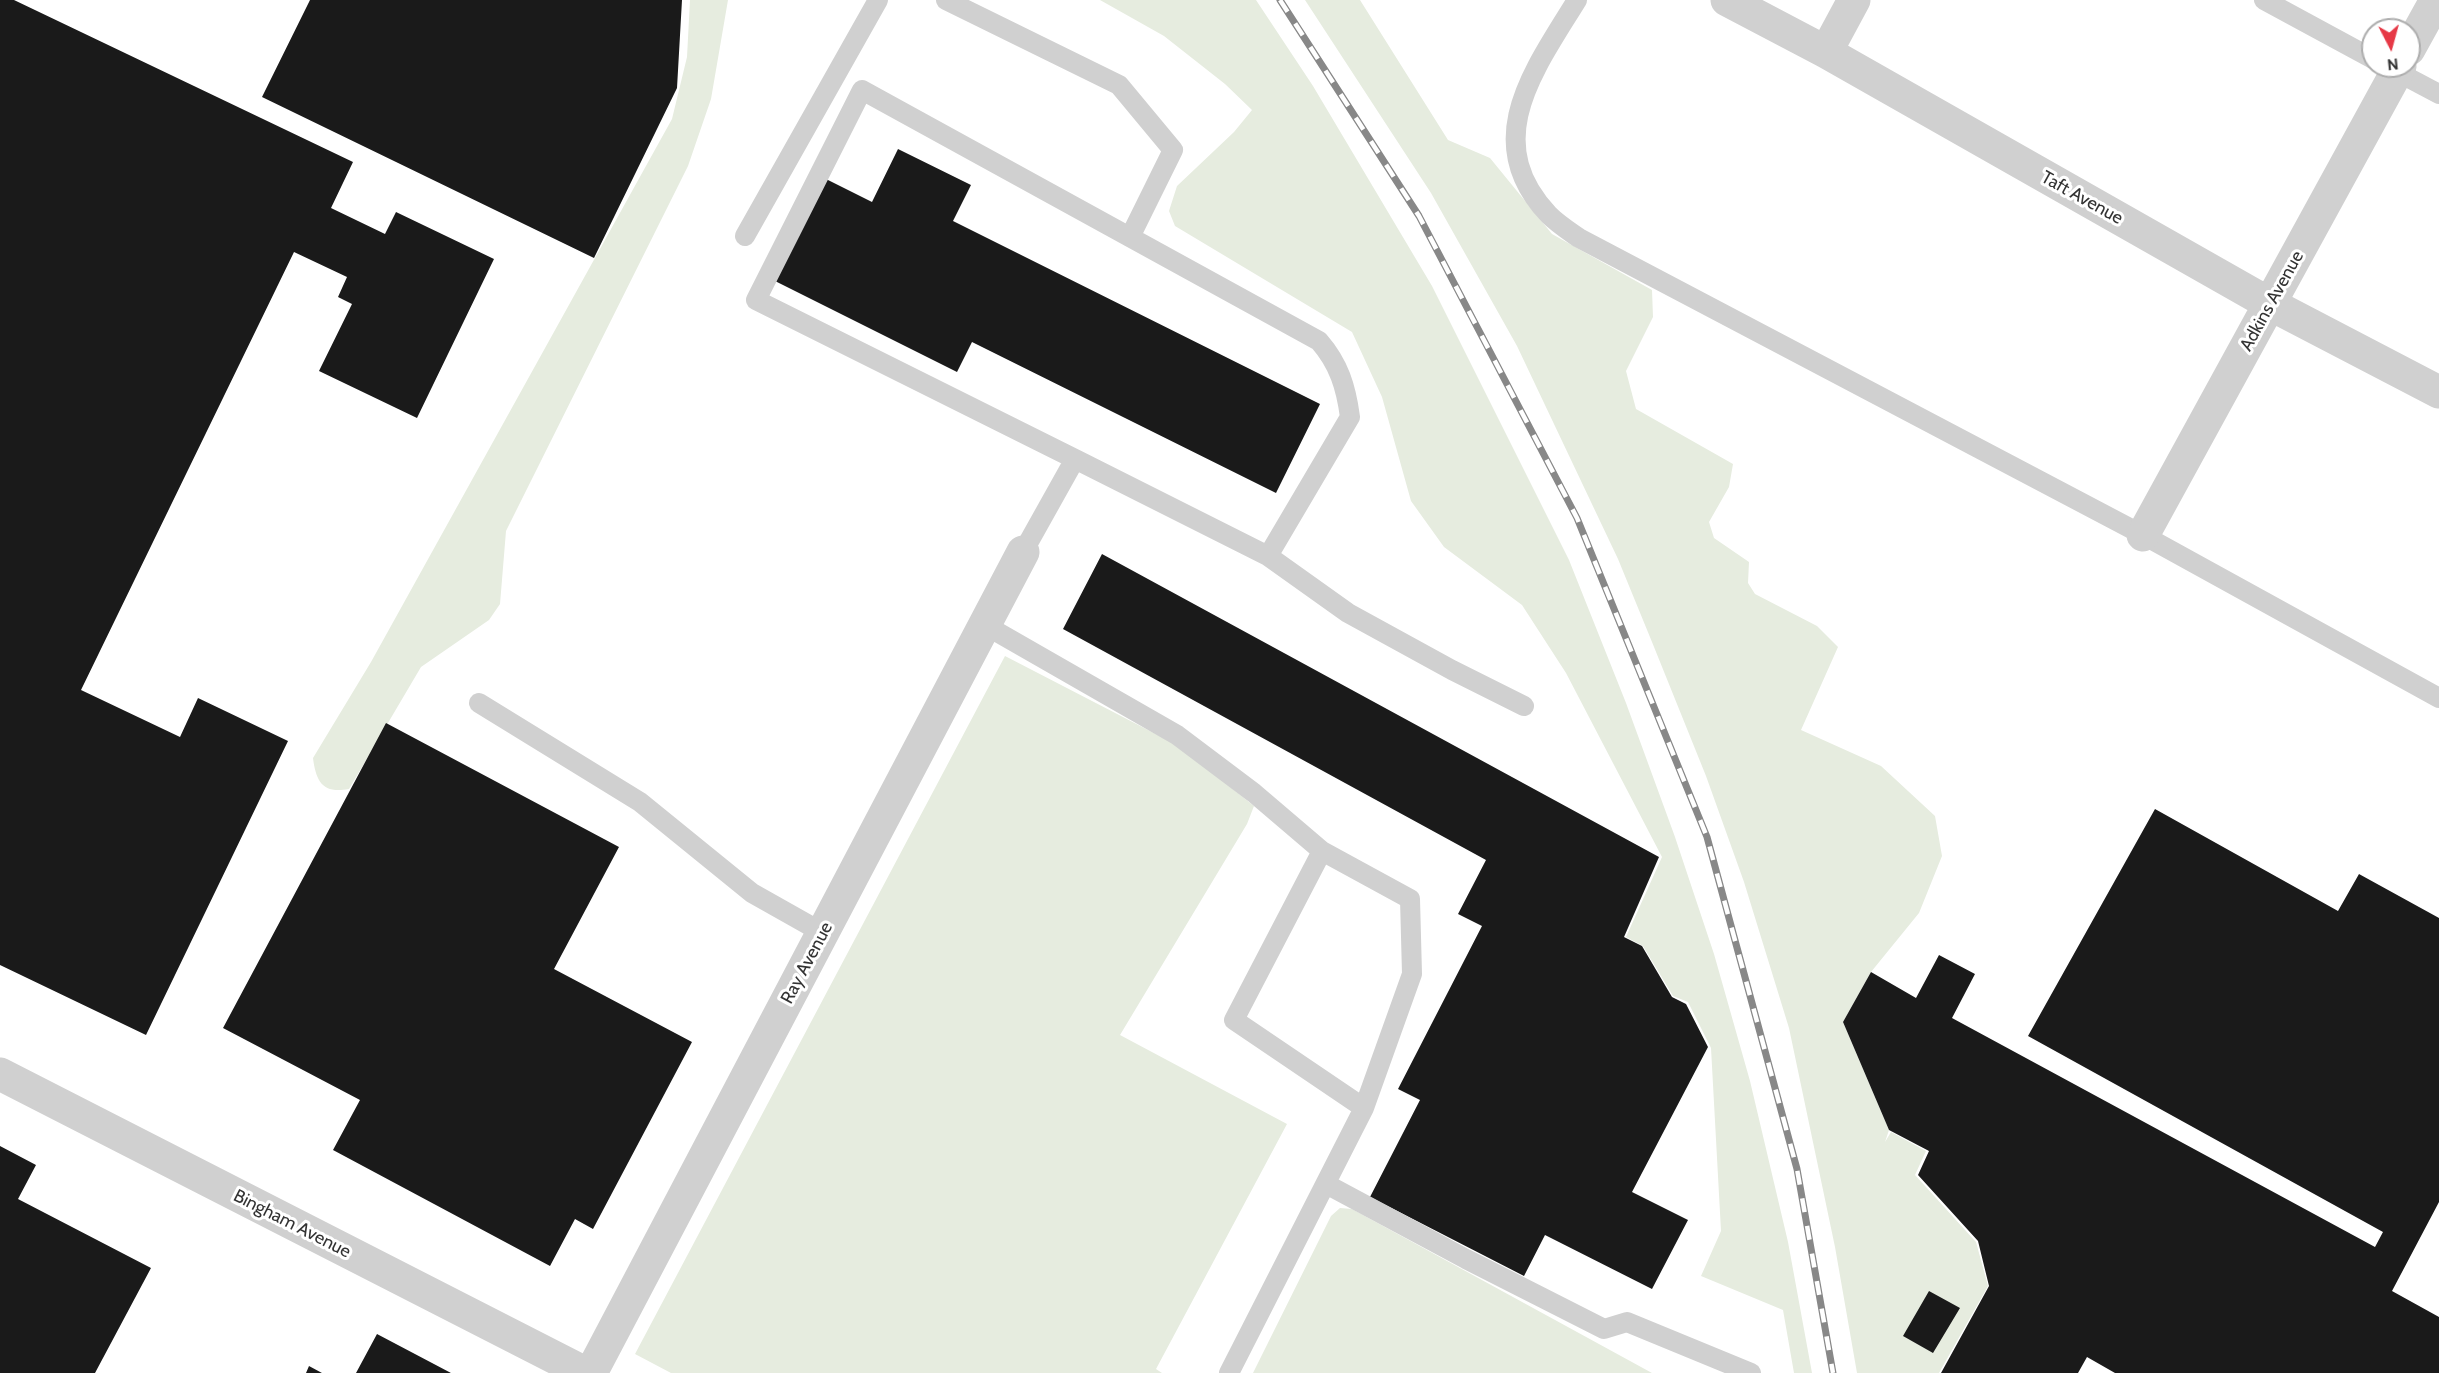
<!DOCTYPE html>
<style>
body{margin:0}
#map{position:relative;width:2439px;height:1373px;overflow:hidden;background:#fff;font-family:Cabin,sans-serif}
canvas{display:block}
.north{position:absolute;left:2361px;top:18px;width:60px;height:60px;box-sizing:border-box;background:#fff;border:2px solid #adadad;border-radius:50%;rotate:174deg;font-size:16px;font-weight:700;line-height:24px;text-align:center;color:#333}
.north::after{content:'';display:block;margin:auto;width:21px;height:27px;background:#e63946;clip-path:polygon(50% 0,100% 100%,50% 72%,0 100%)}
</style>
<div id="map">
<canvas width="2439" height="1373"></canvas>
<div class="north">N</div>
</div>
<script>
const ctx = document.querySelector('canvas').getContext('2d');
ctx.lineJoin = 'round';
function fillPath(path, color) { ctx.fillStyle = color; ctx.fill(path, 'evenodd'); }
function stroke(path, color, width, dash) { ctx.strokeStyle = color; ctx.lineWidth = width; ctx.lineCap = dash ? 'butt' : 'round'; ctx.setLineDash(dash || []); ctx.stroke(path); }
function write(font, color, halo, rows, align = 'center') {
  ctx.font = font + ' Cabin,sans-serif'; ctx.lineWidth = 6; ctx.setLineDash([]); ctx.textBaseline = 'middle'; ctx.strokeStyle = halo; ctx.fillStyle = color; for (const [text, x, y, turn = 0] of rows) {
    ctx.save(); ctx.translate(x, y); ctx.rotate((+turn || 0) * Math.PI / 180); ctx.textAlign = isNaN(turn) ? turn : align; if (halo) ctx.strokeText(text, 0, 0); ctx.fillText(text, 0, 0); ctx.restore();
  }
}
const green = new Path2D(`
 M 690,0 L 728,0 L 711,99 L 688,166 L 506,531 L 500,604 L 489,620 L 421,667 L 349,789 C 323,794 316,782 313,758 L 371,662 L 672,119 L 687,57 Z
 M 1100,0 L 1256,0 L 1313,86 L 1432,286 L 1569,560 L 1626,703 L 1675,837 L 1714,954 L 1750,1081 L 1788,1242 L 1812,1373 L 1794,1373 L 1783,1310 L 1701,1276 L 1721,1231 L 1711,1048 L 1688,1002 L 1673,996 L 1643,946 L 1626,937 L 1662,857 L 1566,673 L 1522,605 L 1444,547 L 1411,501 L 1382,397 L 1352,332 L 1175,226 L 1169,211 L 1177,186 L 1234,132 L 1252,110 L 1225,84 L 1164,36 Z
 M 1305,0 L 1360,0 L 1448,140 L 1490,158 L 1552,234 L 1652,290 L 1653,317 L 1626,371 L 1636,409 L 1733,464 L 1729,487 L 1709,522 L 1714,538 L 1749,562 L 1748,583 L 1755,594 L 1817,626 L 1838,647 L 1801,730 L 1881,766 L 1935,816 L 1942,856 L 1919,913 L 1871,972 L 1843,1022 L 1889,1130 L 1885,1142 L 1891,1132 L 1926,1151 L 1915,1175 L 1976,1242 L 1988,1286 L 1939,1373 L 1857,1373 L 1835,1247 L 1789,1028 L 1744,882 L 1706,776 L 1652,642 L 1618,559 L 1517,346 L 1431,193 Z
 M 1005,656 L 1179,746 L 1254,806 L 1247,824 L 1120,1035 L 1287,1124 L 1156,1369 L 1162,1373 L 671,1373 L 635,1354 Z
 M 1340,1208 L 1352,1209 L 1652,1373 L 1253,1373 L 1331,1216 Z`);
const building = new Path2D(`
 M 0,0 L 14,0 L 353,162 L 331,208 L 385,234 L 396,212 L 494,259 L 417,418 L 319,371 L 352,304 L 338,297 L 347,277 L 294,252 L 81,690 L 180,737 L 198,698 L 288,741 L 146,1035 L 0,965 Z
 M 310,0 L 682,0 L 677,88 L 594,258 L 262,97 Z
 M 898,149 L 971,185 L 953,221 L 1320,404 L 1276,493 L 972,342 L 957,372 L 775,281 L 826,179 L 872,202 Z
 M 1102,554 L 1659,857 L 1624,937 L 1642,946 L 1672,997 L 1686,1004 L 1708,1047 L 1632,1192 L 1688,1220 L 1652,1289 L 1545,1235 L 1524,1276 L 1370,1197 L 1420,1100 L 1398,1089 L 1482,926 L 1458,914 L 1486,860 L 1063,629 Z
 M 386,723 L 619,847 L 554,969 L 692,1042 L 593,1229 L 575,1219 L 550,1266 L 333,1150 L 360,1100 L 223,1028 Z
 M 2155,809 L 2338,911 L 2359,874 L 2439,918 L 2439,1202 L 2392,1291 L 2439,1317 L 2439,1373 L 2115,1373 L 2087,1357 L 2078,1373 L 1941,1373 L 1989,1286 L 1978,1241 L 1918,1175 L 1929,1151 L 1889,1130 L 1843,1022 L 1871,972 L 1916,998 L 1939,955 L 1975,974 L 1952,1018 L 2375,1247 L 2383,1232 L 2028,1036 Z
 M 0,1146 L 36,1165 L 18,1199 L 151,1268 L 95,1373 L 0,1373 Z
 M 1929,1291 L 1960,1308 L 1933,1353 L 1903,1336 Z
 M 377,1334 L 451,1373 L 356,1373 Z
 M 309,1366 L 322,1373 L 306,1373 Z`);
const lane = new Path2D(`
 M 946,0 L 1119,85 L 1173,150 L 1130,237
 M 1577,0 C 1534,70 1479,141 1549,215 C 1558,224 1569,231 1579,238 L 2143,535 L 2439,698
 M 2264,0 L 2373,59
 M 2388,67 L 2439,94
 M 745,236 L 878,0
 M 1023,552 L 1075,459 L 756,300 L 862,90 L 1319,341 C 1339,364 1346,387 1350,417 L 1268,556 L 1075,459
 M 1268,556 L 1348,613 L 1452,670 L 1524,706
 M 985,625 L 1177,735 L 1254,793 L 1322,851 L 1234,1020 L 1364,1108 L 1412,974 L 1410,899 L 1322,851
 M 479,703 L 640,802 L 752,893 L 823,933
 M 1326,1184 L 1466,1259 L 1604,1329 L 1627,1322 L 1751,1373
 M 1229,1373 L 1364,1108`);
const street = new Path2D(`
 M 1727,0 L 1826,52 L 2270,304 L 2439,392
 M 2409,49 L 2436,0
 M 1826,52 L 1854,0
 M 2143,535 L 2400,66
 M 0,1074 L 585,1373
 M 591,1373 L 1023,552`);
const rail = new Path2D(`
 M 1280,0 L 1419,216 L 1577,518 L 1707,837 L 1797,1169 L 1833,1373`);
const streetNames = [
 ["Taft Avenue",2082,198,29],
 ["Adkins Avenue",2272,301,-61],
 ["Ray Avenue",807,963,-62],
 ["Bingham Avenue",292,1224,27]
];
fillPath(green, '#e6ecdf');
fillPath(building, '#1a1a1a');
stroke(lane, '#d0d0d0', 20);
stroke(street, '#d0d0d0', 33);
stroke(rail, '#888', 7);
stroke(rail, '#fff', 4.5, [14]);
write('18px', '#333', '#fff', streetNames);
</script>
